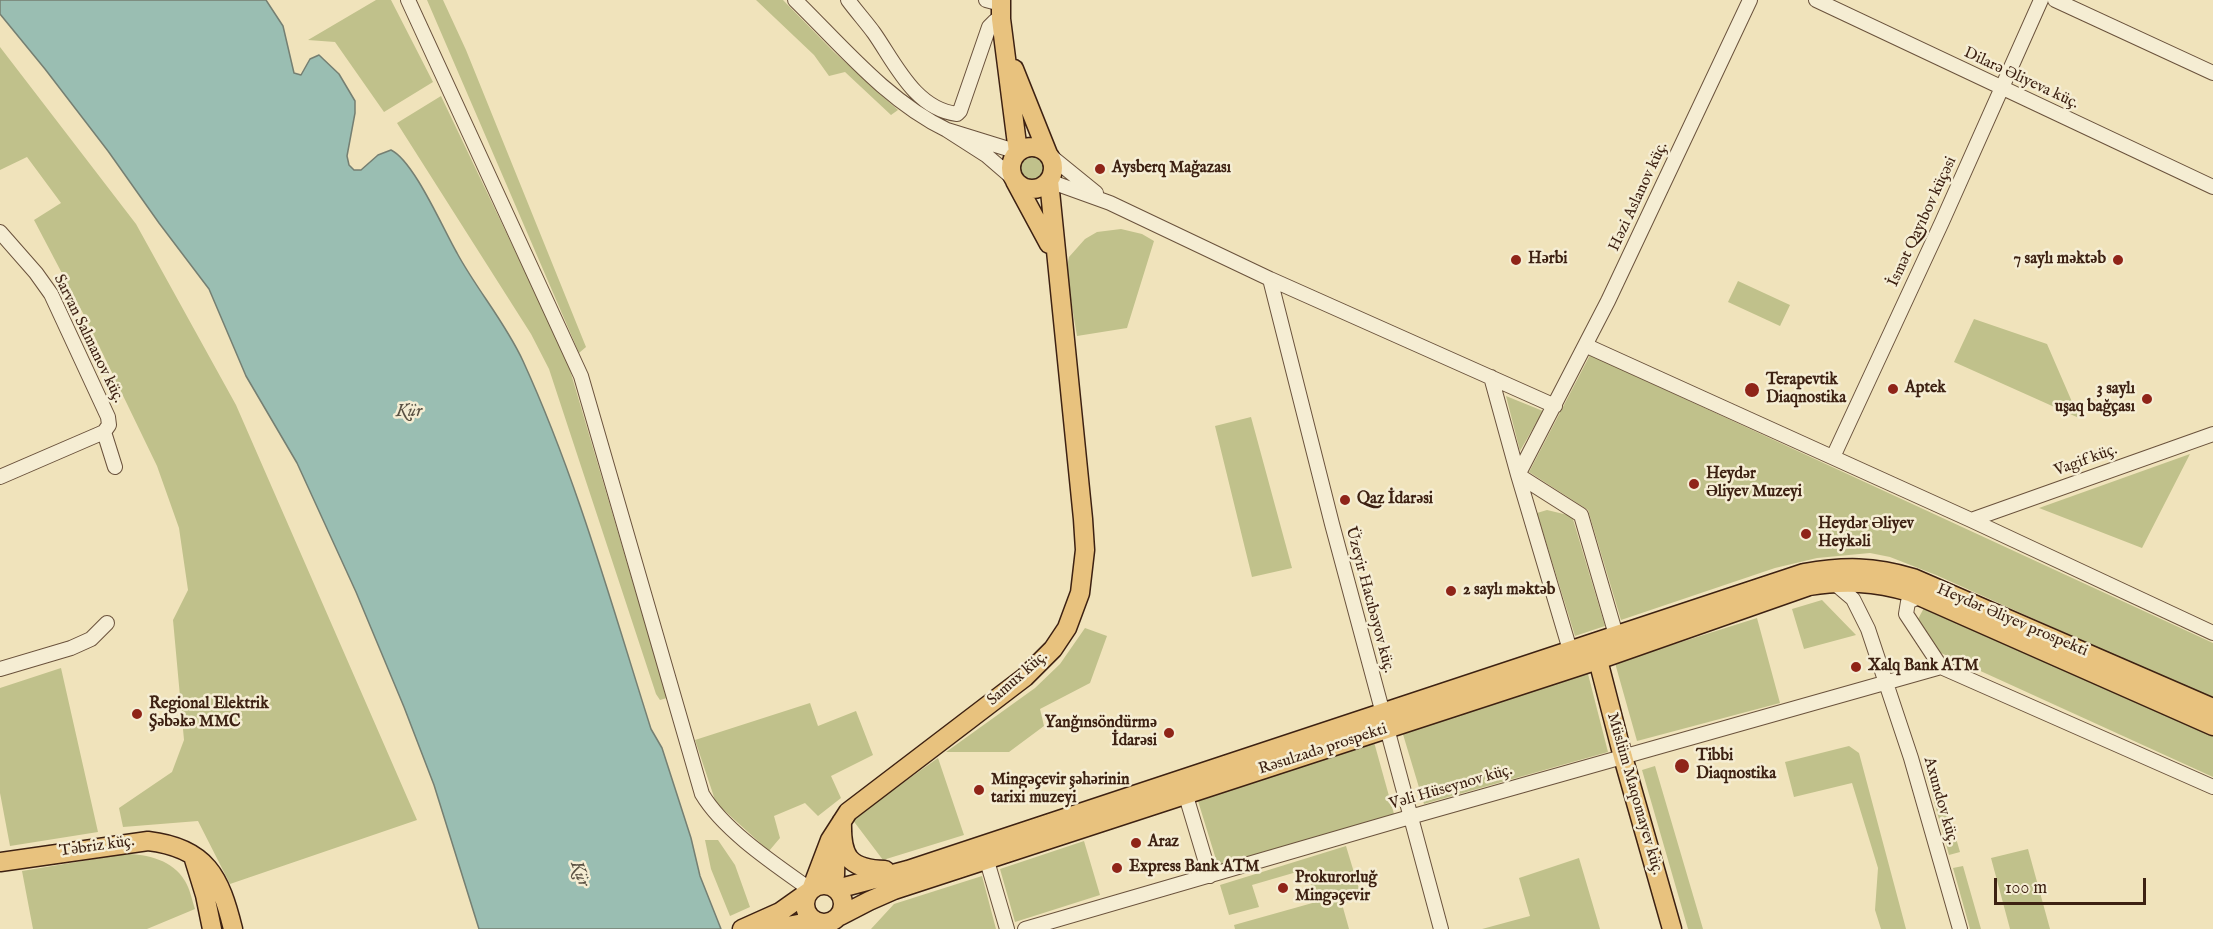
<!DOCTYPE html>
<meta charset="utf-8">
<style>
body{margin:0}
#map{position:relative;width:2213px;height:929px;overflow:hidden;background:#f0e3bb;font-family:"IM FELL English",serif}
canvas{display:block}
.scale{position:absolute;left:1994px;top:878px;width:152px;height:27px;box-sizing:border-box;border:3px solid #3d2112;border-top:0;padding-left:8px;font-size:18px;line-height:21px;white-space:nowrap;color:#3d2112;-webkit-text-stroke:4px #f5edd3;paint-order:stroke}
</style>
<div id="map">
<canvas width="2213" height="929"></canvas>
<div class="scale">100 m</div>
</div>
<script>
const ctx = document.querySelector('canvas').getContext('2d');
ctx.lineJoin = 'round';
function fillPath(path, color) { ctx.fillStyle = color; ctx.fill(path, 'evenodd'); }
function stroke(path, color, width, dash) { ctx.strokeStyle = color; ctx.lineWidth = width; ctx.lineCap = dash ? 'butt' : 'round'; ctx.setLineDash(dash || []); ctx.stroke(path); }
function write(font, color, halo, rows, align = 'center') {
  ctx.font = font + ' "IM FELL English",serif'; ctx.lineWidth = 5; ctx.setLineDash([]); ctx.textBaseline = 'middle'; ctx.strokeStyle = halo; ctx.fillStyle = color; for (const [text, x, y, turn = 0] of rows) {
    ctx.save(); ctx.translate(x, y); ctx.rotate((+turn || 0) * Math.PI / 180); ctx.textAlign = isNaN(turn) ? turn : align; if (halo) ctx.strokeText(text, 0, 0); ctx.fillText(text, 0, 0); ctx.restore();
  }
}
const green = new Path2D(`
 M 376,0 L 391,0 L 433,82 L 384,112 L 335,42 L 308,40 Z
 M 427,0 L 443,0 L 466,50 L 586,347 L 579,353 Z
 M 756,0 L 783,0 L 834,52 L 898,110 L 891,115 L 845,72 L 829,76 L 814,55 Z
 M 0,47 L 136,224 L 236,405 L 417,820 L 230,884 L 198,821 L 123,827 L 119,808 L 172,772 L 184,740 L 173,620 L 188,590 L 179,528 L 157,466 L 86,319 L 34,220 L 61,203 L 27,157 L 0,170 Z
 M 441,96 L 567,360 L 667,698 L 660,700 L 656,694 L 549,369 L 531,334 L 397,123 Z
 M1021 169a12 12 0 1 1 24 0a12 12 0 1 1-24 0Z
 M 1121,229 L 1142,234 L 1154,241 L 1127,328 L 1077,336 L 1066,271 L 1069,257 L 1085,239 L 1097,232 Z
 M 1738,281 L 1790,305 L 1780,326 L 1728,302 Z
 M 1974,319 L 2047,344 L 2079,418 L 1954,362 Z
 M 1590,355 L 2213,643 L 2213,699 L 1936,575 L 1890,557 L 1870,553 L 1817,558 L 1775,568 L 1621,620 L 1588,510 L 1529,472 Z
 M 1506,396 L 1543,411 L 1520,451 Z
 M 1251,417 L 1292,568 L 1252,577 L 1215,426 Z
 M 2190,454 L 2142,548 L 2039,508 Z
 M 1547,510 L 1572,516 L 1605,626 L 1575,636 L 1537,513 Z
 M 1822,600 L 1856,635 L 1804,649 L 1792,609 Z
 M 1925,606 L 2213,735 L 2213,777 L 1941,653 L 1917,621 Z
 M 1757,618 L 1780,703 L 1637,741 L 1615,663 Z
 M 1085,628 L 1107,636 L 1090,683 L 1040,709 L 1044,726 L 1009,752 L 946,752 L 1035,688 L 1060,664 Z
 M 61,668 L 98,832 L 10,846 L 0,793 L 0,688 Z
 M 1587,670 L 1608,752 L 1424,804 L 1402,731 Z
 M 810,703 L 818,726 L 856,711 L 873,755 L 831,776 L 841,798 L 818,816 L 805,803 L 774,816 L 780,838 L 769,851 L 716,803 L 695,740 Z
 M 1374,742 L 1394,814 L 1218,866 L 1198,801 Z
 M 1849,746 L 1859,753 L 1906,929 L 1881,929 L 1875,910 L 1878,868 L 1852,783 L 1794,797 L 1785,762 Z
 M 938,758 L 964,835 L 883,860 L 852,819 Z
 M 1933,759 L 1960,852 L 1949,855 L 1923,762 Z
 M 1655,766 L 1703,929 L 1688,929 L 1642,770 Z
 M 705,840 L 718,840 L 735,865 L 750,907 L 730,916 L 711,869 Z
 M 1084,841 L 1100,895 L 1015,922 L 1000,869 Z
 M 1346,846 L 1362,899 L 1342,904 L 1349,929 L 1235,929 L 1234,925 L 1316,902 L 1307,869 L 1252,885 L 1259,907 L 1229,915 L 1220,885 Z
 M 2028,849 L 2050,929 L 2010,929 L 1991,858 Z
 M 125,854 C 147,854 173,860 185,881 C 190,889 192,900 195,909 L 147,929 L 33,929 L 22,871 Z
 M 1579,858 L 1600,929 L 1482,929 L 1530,916 L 1519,878 Z
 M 1963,866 L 1981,929 L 1970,929 L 1953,868 Z
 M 982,876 L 996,929 L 871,929 L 894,904 Z`);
const water = new Path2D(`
 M 0,0 L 266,0 L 283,26 L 294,73 L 301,75 L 310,59 L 319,55 L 339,74 L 355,101 L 355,113 L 347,156 L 349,165 L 354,170 L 361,170 L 378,155 L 391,150 C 414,161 443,229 457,253 C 477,290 505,322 523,361 C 577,479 612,606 651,729 L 662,748 L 691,838 L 700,876 L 721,929 L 479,929 L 434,785 L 404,707 L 356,592 L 297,463 L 246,376 L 209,289 L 159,223 L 108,151 L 45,69 L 0,14 Z`);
const minor = new Path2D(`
 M 408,0 L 581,376 L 702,794 C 724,831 776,865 811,890
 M 795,0 C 842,46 887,101 947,130
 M 848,0 C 856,11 866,22 874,33 C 895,63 915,109 957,114 L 960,111 L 989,27 L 995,21 L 1001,19
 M 986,0 L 1001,4
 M 1816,0 L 2213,187
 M 2055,0 L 2213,73
 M 1048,154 L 1096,193
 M 1015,180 L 986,155 L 947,130 L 1018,152
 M 1049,181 L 1110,203 L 1270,279 L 1555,406
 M 0,232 L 36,273 L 51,294 L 108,417 L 109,425 L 104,432 L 0,477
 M 1270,279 L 1332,524 L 1441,929
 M 1587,346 L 1971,520 L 2213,633
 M 1491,377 L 1518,475 L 1570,650 L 1577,653
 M 104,432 L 115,467
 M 1833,457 L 1942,222 L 2041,0
 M 1971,520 L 2213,434
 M 1833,582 L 1853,599 L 1868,629 L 1911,758 L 1960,929
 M 1921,596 L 1908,602 L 1906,614 L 1941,667
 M 1611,642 L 1616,635 L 1581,515 L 1518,475 L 1608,301 L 1750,0
 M 0,669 L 71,648 L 91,639 L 107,623
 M 1186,796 L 1210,876
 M 987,861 L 1007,929
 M 1025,929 L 1410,817 L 1941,667 L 2213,787`);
const major = new Path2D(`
 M 1001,0 L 1001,19 L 1018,152
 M 1014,69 L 1048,154
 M1011 168a21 21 0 1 1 42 0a21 21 0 1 1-42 0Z
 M 1015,181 L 1049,244
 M 1598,660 L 1623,757 L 1672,929
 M 842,821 C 841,856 848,869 885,870
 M 193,856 L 205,895 L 212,929
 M 0,862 L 148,841 C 207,848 220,877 233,929
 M805 904a19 19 0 1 1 38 0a19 19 0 1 1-38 0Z
 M 832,886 L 835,875 L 836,840
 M 837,889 L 908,870 L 1804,573 C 1844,566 1874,566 1913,578 L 2213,708
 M 840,916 L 869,901 L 894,890 L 1598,660 L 1809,586 C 1845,580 1875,582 1910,592 L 2213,726
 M 742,929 L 780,912 L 811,890 L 830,840 L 848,812 L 1025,677 L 1053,649 L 1067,628 L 1080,593 L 1085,550 L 1083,519 L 1049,181
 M 772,929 L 798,924 L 822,923`);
const markers = [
 [1100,169,6,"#8f2418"],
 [1516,260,6,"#8f2418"],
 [2118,260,6,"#8f2418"],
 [1893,389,6,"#8f2418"],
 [1752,390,8,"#8f2418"],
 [2147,399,6,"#8f2418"],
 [1694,484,6,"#8f2418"],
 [1345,500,6,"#8f2418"],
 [1806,534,6,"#8f2418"],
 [1451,591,6,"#8f2418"],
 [1856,667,6,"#8f2418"],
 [137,714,6,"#8f2418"],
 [1169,733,6,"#8f2418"],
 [1682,766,8,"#8f2418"],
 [979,790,6,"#8f2418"],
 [1136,843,6,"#8f2418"],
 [1117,868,6,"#8f2418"],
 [1283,888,6,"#8f2418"]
];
const streetNames = [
 ["Dilarə Əliyeva küç.",2021,79,25],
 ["Həzi Aslanov küç.",1639,197,-65],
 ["İsmət Qayıbov küçəsi",1923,222,-65],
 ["Sarvan Salmanov küç.",88,339,64],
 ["Vagif küç.",2086,461,-20],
 ["Üzeyir Hacıbəyov küç.",1369,600,75],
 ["Heydər Əliyev prospekti",2012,621,23],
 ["Samux küç.",1018,679,-41],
 ["Rəsulzadə prospekti",1323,750,-18],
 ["Vəli Hüseynov küç.",1451,788,-16],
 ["Müslüm Maqomayev küç.",1634,794,74],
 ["Axundov küç.",1940,801,74],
 ["Təbriz küç.",97,847,-8]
];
const poiNames = [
 ["Aysberq Mağazası",1112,169],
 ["Hərbi",1528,260],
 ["7 saylı məktəb",2106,260,"right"],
 ["Terapevtik",1766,381],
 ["Diaqnostika",1766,399],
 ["Aptek",1905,389],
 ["3 saylı",2135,390,"right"],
 ["uşaq bağçası",2135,408,"right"],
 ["Heydər",1706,475],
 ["Əliyev Muzeyi",1706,493],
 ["Qaz İdarəsi",1357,500],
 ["Heydər Əliyev",1818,525],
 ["Heykəli",1818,543],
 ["2 saylı məktəb",1463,591],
 ["Xalq Bank ATM",1868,667],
 ["Regional Elektrik",149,705],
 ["Şəbəkə MMC",149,723],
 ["Yanğınsöndürmə",1157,724,"right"],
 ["İdarəsi",1157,742,"right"],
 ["Tibbi",1696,757],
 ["Diaqnostika",1696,775],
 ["Mingəçevir şəhərinin",991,781],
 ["tarixi muzeyi",991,799],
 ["Araz",1148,843],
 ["Express Bank ATM",1129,868],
 ["Prokurorluğ",1295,879],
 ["Mingəçevir",1295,897]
];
const waterNames = [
 ["Kür",409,412],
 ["Kür",579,874,70]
];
fillPath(green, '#c0c18b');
fillPath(water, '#9abeb2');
stroke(water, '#757f72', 1.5);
stroke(minor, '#6a523c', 16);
stroke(major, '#3d2112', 21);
stroke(minor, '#f5edd3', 14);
stroke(major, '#e8c27e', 18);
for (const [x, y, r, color] of markers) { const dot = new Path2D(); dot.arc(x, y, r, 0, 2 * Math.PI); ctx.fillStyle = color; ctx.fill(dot); stroke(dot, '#f5edd3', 2); }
write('16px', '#3d2112', '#f5edd3', streetNames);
write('bold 16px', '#3d2112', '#f5edd3', poiNames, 'left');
write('italic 18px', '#595042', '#f5edd3', waterNames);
</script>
